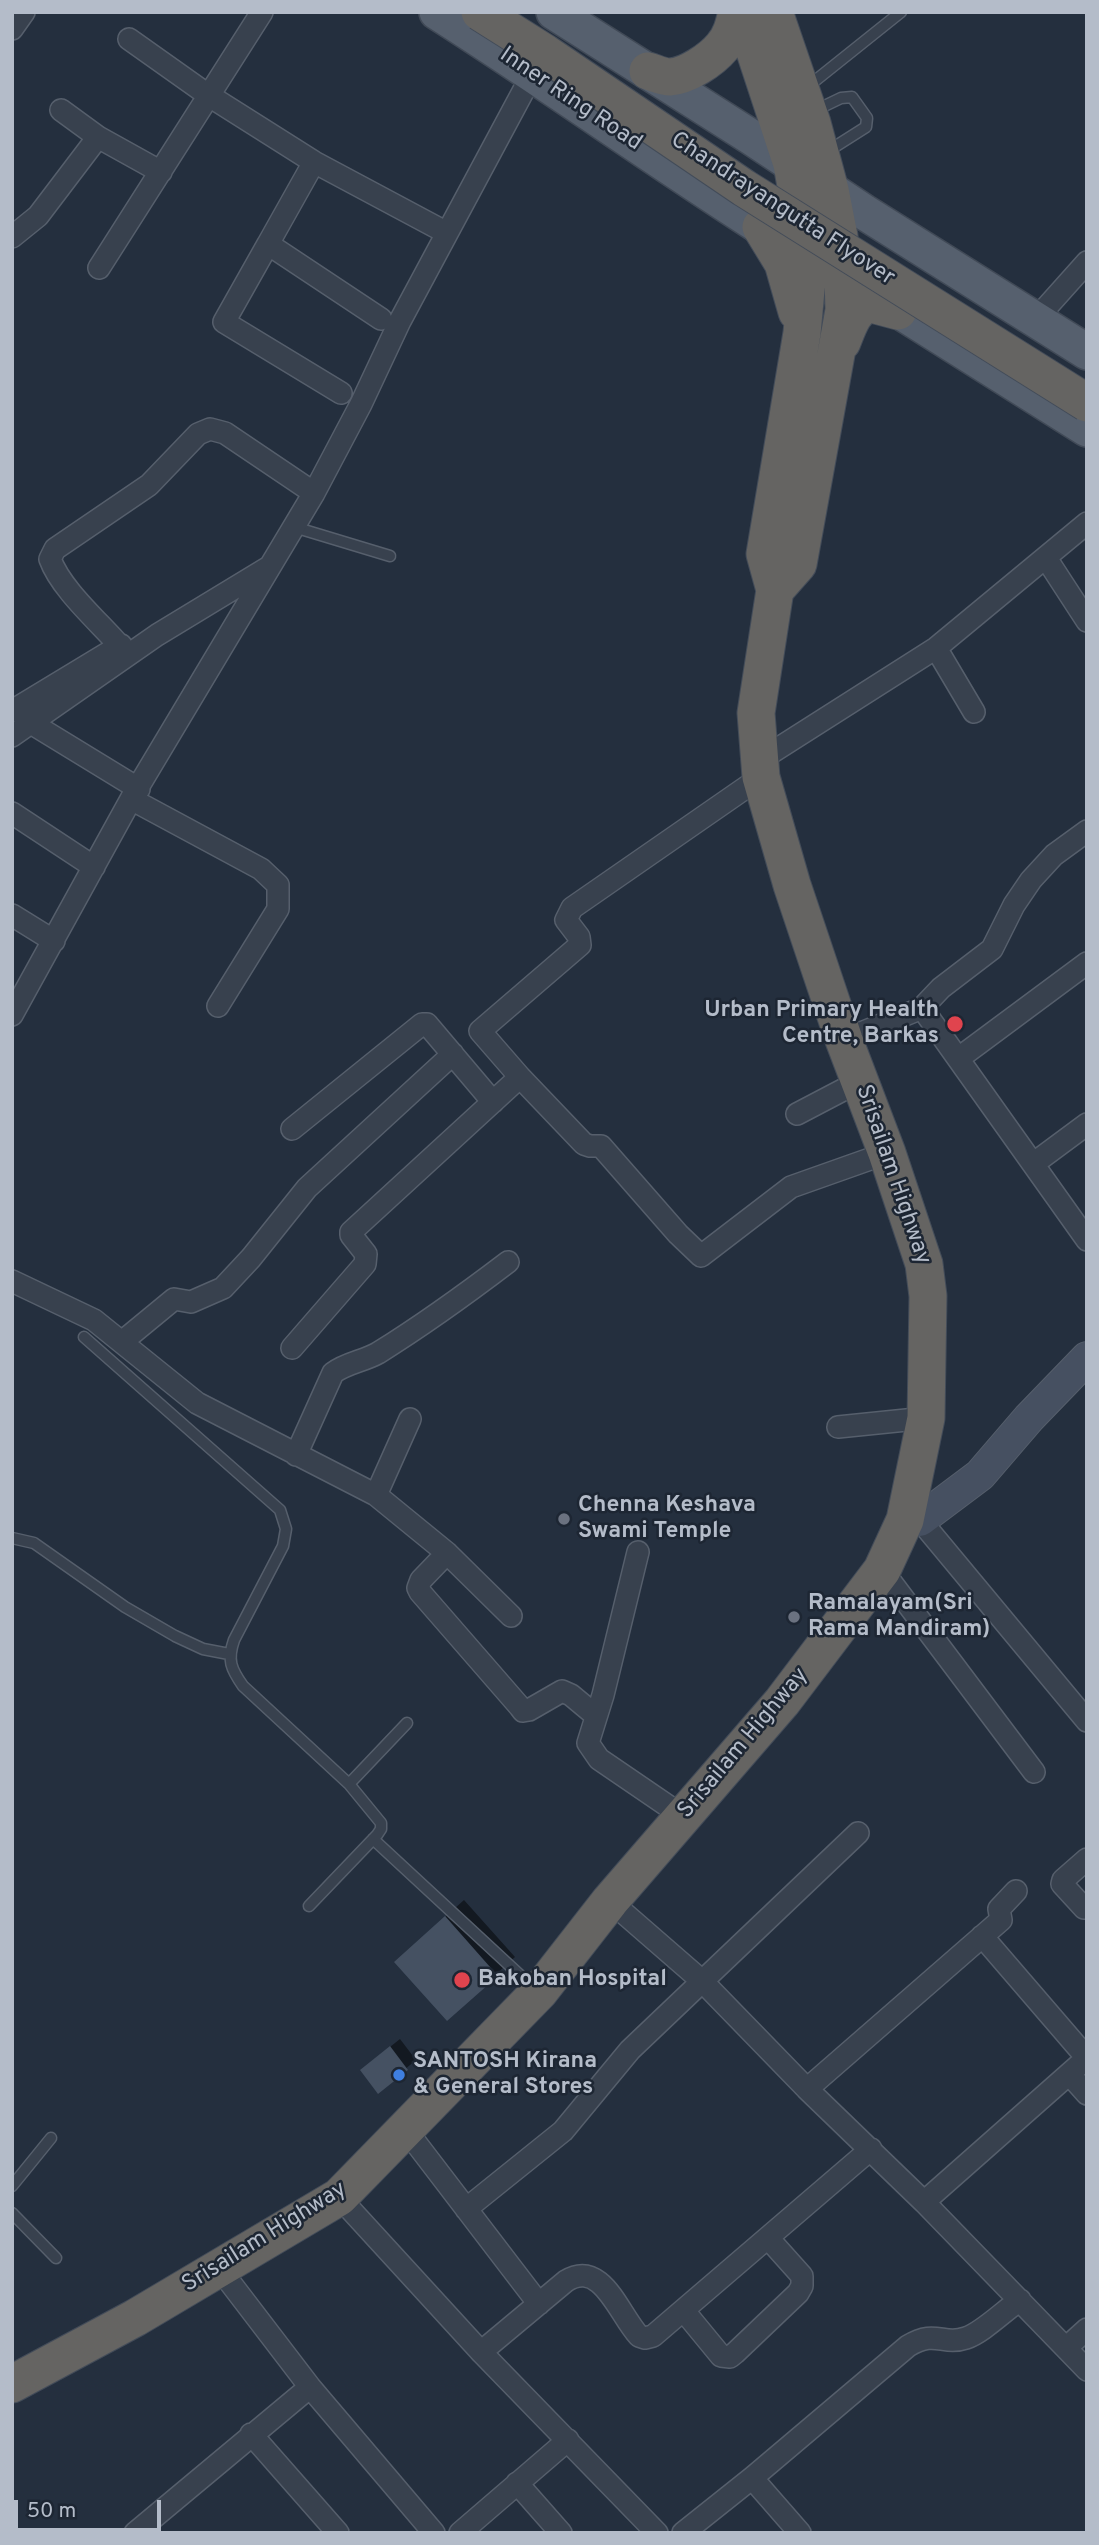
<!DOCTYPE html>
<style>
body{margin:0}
#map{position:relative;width:1099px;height:2545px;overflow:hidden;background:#242f3e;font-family:Overpass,sans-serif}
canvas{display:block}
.frame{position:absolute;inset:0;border:14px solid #b4bcc9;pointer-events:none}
.scale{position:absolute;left:14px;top:2500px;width:147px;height:32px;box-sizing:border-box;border:4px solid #b4bcc9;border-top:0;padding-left:9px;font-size:21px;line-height:24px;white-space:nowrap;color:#b4bcc9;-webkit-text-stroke:5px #1d2633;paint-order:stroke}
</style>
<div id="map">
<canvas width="1099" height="2545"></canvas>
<div class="frame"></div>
<div class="scale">50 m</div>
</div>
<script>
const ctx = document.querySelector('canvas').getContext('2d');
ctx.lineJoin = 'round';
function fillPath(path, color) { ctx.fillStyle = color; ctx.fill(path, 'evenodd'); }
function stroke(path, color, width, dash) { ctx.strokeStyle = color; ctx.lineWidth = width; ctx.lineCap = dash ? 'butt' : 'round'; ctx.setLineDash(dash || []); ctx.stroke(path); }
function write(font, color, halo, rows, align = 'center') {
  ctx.font = font + ' Overpass,sans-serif'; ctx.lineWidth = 5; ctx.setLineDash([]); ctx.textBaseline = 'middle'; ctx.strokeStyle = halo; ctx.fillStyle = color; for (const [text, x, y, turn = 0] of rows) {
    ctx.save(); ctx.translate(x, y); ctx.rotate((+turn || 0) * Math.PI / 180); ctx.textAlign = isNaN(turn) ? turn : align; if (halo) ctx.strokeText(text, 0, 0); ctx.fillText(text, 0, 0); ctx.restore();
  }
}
const shadow = new Path2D(`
 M 464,1900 L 515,1957 L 447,2019 L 415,1944 Z
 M 400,2039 L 416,2060 L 379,2091 L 371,2062 Z`);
const building = new Path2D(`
 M 445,1916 L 498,1976 L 447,2021 L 394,1962 Z
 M 390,2046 L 408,2070 L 378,2094 L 360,2070 Z`);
const service = new Path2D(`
 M 806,88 L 901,12
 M 814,111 L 841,98 L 852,97 L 867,118 L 866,127 L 825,153
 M 294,527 L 390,556
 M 84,1337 L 280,1510 L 286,1529 L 283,1546 L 234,1640 C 227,1660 231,1669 243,1686 L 349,1784 L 381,1823 L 381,1829 L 377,1835 L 309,1906
 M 12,1538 L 34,1543 L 125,1607 L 175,1636 L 203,1649 L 229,1654
 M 349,1784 L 407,1723
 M 373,1839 L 535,1989
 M 12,2186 L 51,2138
 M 12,2213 L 56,2258`);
const minor = new Path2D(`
 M 12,29 L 24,12
 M 129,39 L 208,95 L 314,162 L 447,233
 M 61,110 L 98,137 L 161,172
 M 12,237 L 38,216 L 98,137
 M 268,244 L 314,162
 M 99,268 L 262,12
 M 1036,319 L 1087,262
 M 341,393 L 224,322 L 268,244 L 381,319
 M 1046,558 L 1087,621
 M 119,645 C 98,621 61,589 50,559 L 55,549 L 149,485 L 198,434 L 210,429 L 225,433 L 314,493
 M 936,648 L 974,712
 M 12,711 L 121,645
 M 31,723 L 139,789
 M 12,736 L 157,635 L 269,567
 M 760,760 L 936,648 L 1087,523
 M 761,777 L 572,908 L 566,920 L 579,937 L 580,945 L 480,1031 L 520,1077 L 584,1144 L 590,1146 L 601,1146 L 678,1234 L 701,1256 L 791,1187 L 887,1153
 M 131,799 L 261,869 L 278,885 L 278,909 L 218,1006
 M 12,813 L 94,867
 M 12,915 L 54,941
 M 922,1008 L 941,988 L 992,949 L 1014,905 L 1031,880 L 1054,855 L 1087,831
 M 12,1015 L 131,799 L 314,493 L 361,404 L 400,321 L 533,73
 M 844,1040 L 922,1008 L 1087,1240
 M 959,1058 L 1087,963
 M 797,1114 L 860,1081
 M 292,1129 L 422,1024 L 427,1024 L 493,1102
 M 1033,1164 L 1087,1124
 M 12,1281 L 94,1320 L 197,1403 L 376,1495 L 447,1553 L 511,1616
 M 123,1341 L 174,1299 L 191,1302 L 223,1288 L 251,1258 L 307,1188 L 453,1054
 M 292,1348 L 365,1264 L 366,1254 L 351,1235 L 351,1232 L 520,1077
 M 838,1427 L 926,1418
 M 296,1455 L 333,1373 C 346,1363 364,1361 378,1353 C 423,1325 466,1294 508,1262
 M 376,1495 L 410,1419
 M 920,1520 L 1087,1721
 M 638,1552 L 603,1695 L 588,1743 L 599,1759 L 684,1817
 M 447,1553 L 421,1580 L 418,1588 L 420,1592 L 520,1707 L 523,1711 L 529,1710 L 562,1691 L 571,1695 L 595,1715
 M 882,1570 L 1034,1772
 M 1087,1859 L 1063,1880 L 1062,1884 L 1084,1908 L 1087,1908
 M 610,1901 L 702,1981 L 807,2089 L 924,2202 L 1087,2370
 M 982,1936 L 1087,2058
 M 1070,2075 L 1087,2094
 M 807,2089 L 1001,1920 L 999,1909 L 1016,1891
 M 406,2130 L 539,2304
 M 339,2197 L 481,2352 L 657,2533
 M 924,2202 L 1087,2058
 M 466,2209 L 563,2131 L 630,2050 L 858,1833
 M 219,2268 L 310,2387 L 434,2533
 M 684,2311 L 721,2356 L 730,2357 L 735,2353 L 798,2293 L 802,2286 L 802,2276 L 768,2238
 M 1066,2348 L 1087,2329
 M 481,2352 L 566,2281 C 602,2259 618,2313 639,2336 L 645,2338 L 653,2336 L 871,2149
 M 251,2434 L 338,2533
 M 752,2478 L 908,2346 C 936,2329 942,2346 966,2338 C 982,2333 1005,2310 1020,2300
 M 517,2483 L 561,2533
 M 135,2533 L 310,2387
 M 460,2533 L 568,2440
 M 683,2533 L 752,2478 L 800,2533`);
const secondary = new Path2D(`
 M 905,1520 L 920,1520 L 980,1475 L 1029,1418 L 1087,1358`);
const primary = new Path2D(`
 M 437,12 C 555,87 668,169 786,243
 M 554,12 L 751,137 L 864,212 L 1087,352
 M 874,295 L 1087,429`);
const trunk = new Path2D(`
 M 774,12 L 812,123 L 830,190 L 839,236 L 843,278 L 844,310 L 798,564 L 775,590
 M 648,71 C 655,73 663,77 670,77 C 687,76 711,60 722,47 C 731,37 734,25 737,12
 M 761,227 L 783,263 L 797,312
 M 842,342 C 848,327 853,310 868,303 L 898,311
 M 12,2384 L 135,2318 L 339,2197 L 539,1992 L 610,1901 L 782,1702 L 882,1570 L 905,1520 L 926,1418 L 928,1296 L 924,1264 L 887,1153 L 844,1040 L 792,885 L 761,777 L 756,713 L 775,590 L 765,554 L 802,333 L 809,257 L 792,164 L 742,12`);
const trunkBridge = new Path2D(`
 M 480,12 L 545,53 L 744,188 L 1087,403`);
const markers = [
 [955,1024,9,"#e0444e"],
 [564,1519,7,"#6b7280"],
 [794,1617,7,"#6b7280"],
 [462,1980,9,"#e0444e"],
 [399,2075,7,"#3f7fe0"]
];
const streetNames = [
 ["Inner Ring Road",570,100,34],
 ["Chandrayangutta Flyover",782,210,33],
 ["Srisailam Highway",892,1175,71],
 ["Srisailam Highway",744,1744,-50],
 ["Srisailam Highway",265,2238,-32]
];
const poiNames = [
 ["Urban Primary Health",939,1011,"right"],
 ["Centre, Barkas",939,1037,"right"],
 ["Chenna Keshava",578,1506],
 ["Swami Temple",578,1532],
 ["Ramalayam(Sri",808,1604],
 ["Rama Mandiram)",808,1630],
 ["Bakoban Hospital",478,1980],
 ["SANTOSH Kirana",413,2062],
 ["& General Stores",413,2088]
];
fillPath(shadow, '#0007');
fillPath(building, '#455162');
stroke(service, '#565f6c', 13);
stroke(minor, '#565f6c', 24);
stroke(secondary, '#565f6c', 34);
stroke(primary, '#414a57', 38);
stroke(trunk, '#434c59', 39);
stroke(service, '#38414e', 10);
stroke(minor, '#38414e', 21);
stroke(secondary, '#465061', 32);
stroke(primary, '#56606e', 35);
stroke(trunk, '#656462', 37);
stroke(trunkBridge, '#434c59', 39, []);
stroke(trunkBridge, '#656462', 37);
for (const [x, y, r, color] of markers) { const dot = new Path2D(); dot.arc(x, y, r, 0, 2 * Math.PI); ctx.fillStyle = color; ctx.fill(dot); stroke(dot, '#1d2633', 2.5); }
write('23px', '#b4bcc9', '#1d2633', streetNames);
write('bold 23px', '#b4bcc9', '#1d2633', poiNames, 'left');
</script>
